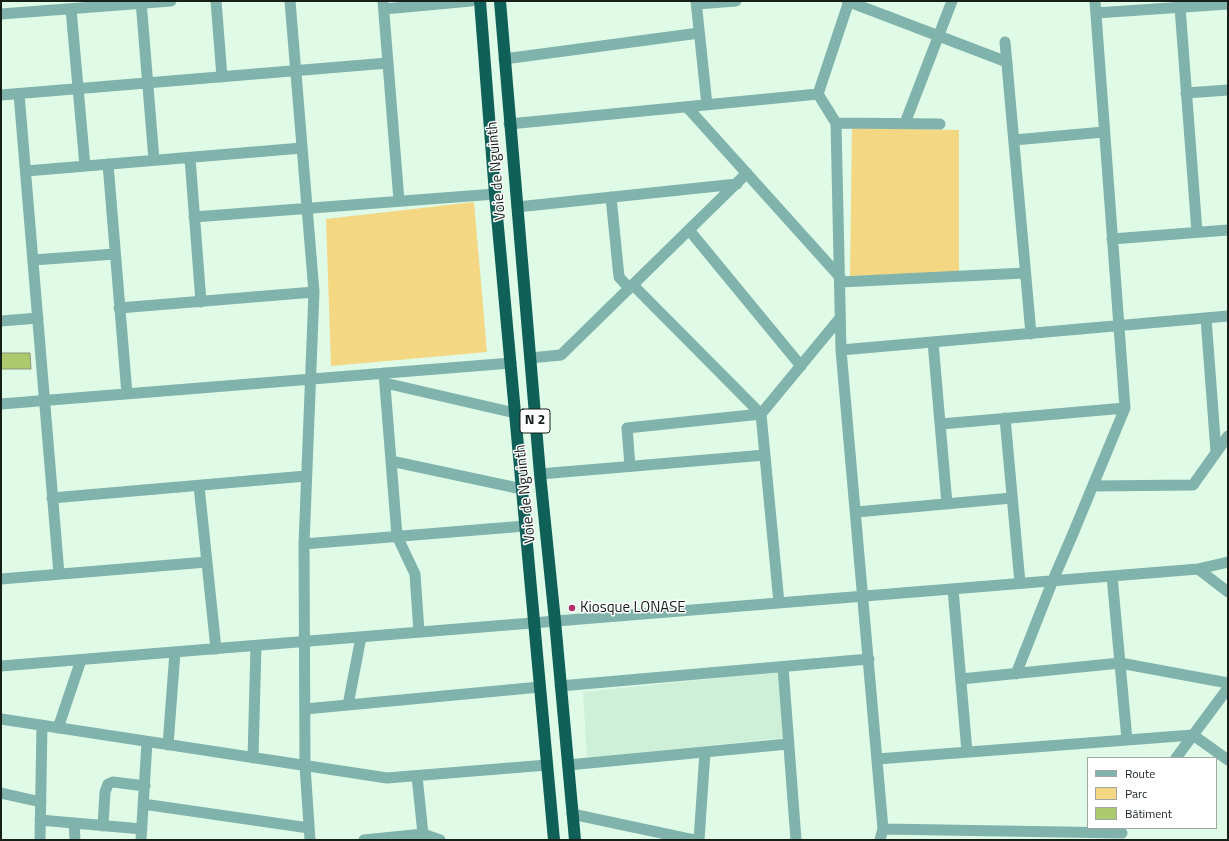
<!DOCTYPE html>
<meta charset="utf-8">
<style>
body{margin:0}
#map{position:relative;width:1229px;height:841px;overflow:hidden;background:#dffae7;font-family:"Titillium Web",sans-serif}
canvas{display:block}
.frame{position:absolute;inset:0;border:2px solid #162019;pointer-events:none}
.legend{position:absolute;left:1087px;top:757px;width:130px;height:72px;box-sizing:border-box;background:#fff;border:1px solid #a2a6a3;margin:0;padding:5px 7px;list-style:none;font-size:12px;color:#162019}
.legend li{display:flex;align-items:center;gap:8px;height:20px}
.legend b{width:20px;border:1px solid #a2a6a3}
</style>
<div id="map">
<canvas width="1229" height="841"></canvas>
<div class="frame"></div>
<ul class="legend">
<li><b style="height:5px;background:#80b3ac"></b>Route</li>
<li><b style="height:11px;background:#f3d782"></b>Parc</li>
<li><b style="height:11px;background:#adc96e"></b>Bâtiment</li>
</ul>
</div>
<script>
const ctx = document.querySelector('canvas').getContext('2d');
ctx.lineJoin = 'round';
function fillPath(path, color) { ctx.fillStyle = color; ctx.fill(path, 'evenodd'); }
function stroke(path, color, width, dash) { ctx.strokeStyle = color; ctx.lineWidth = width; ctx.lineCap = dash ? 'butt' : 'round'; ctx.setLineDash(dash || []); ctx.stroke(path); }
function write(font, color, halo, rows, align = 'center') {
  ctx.font = font + ' "Titillium Web",sans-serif'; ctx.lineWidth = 3; ctx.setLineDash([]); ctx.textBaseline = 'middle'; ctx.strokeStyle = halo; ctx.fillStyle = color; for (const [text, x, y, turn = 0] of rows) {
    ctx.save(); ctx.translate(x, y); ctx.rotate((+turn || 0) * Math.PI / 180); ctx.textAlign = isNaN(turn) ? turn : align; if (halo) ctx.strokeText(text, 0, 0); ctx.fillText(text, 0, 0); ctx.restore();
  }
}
const built = new Path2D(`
 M 779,672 L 783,738 L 587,758 L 583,692 Z`);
const green = new Path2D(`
 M 852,128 L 959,130 L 959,272 L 850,276 Z
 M 474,202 L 487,352 L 331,366 L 326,219 Z`);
const building = new Path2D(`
 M 1,353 L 30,353 L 31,369 L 1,369 Z`);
const minor = new Path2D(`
 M 141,1 L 154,160
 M 216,1 L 222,77
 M 290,1 L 314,292 L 304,544 L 305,766 L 310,840
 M 383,1 L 399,201
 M 696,1 L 707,105
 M 847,1 L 1007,62
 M 849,1 L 818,94 L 836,123 L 841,350 L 883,829 L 880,840
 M 697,4 L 736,1
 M 1180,7 L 1197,232
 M 71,9 L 85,166
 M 384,9 L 471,1
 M 1096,13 L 1228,4
 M 1,14 L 171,1
 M 1005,42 L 1031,334
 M 504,59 L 699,33
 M 1186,93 L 1228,90
 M 19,94 L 59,574
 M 1,95 L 388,63
 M 687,107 L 840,277
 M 836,123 L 940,124
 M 905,123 L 952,1
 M 509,124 L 818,94
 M 1014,140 L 1104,132
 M 190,158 L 201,302
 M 108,164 L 127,394
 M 26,171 L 302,148
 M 611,197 L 619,277 L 629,288
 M 517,207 L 737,184
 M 194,217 L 495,194
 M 689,230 L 801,366
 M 1112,239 L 1228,230
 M 33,260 L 115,254
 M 840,282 L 1025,273
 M 633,285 L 761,414 L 779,603
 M 119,308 L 314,292
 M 1206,318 L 1216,452
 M 1,321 L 38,318
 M 933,342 L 947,504
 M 841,350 L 1228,316
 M 530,358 L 561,355 L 747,173
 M 384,373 L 397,536 L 415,574 L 419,632
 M 385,383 L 515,413
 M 1,404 L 511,363
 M 1005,418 L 1020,583
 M 941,424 L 1125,408
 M 391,461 L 522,489
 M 630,466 L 627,428 L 761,414 L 840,318
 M 540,474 L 765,455
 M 199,486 L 216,649
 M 1093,486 L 1193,485 L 1228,436
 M 52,498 L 306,476
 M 856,512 L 1012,498
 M 304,544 L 525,526
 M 1198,569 L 1228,592
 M 1112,576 L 1127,740
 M 1,579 L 207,562
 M 953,589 L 967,752
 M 1,666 L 1198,569 L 1228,562
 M 783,667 L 796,840
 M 1016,674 L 1053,580 L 1072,536 L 1125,408 L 1095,1
 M 961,679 L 1120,663 L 1228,683
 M 560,686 L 869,659
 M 348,705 L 361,637
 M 305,709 L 540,687
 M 1,719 L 387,778 L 547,765
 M 58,728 L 81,660
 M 168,745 L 175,652
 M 253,758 L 256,646
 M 1176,758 L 1228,688
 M 877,759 L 1193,735 L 1228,760
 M 568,765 L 788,744
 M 417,776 L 423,834 L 422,840
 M 1,793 L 41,802
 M 143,804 L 309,828
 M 572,814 L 694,840
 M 40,820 L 142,829
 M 74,823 L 75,840
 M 103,826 L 105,792 L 108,784 L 113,782 L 145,786
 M 883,829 L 1122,833
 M 40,840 L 42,725
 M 141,840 L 147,742
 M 364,840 L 423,834 L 440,840
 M 699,840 L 705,752`);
const highway = new Path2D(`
 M 480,1 L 495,194 L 554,840
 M 500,1 L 540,474 L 555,621 L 575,840`);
const markers = [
 [572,608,4,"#b52c6c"]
];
const shields = [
 [535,421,30]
];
const shieldNames = [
 ["N 2",535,421]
];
const streetNames = [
 ["Voie de Nguinth",497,171,-95],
 ["Voie de Nguinth",526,494,-96]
];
const poiNames = [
 ["Kiosque LONASE",580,608]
];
fillPath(built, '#cef0d8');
fillPath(green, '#f3d782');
fillPath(building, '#adc96e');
stroke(building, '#8a9379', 1);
stroke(minor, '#80b3ac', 11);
stroke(highway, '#0f6059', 12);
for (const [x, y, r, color] of markers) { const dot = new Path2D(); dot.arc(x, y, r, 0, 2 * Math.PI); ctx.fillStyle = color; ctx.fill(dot); stroke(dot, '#fff', 1.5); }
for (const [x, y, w] of shields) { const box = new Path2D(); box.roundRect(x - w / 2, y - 12, w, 24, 3); ctx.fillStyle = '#fff'; ctx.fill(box); stroke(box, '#162019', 1); }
write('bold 14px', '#162019', null, shieldNames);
write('15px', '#162019', '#fff', streetNames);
write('15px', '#162019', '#fff', poiNames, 'left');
</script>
